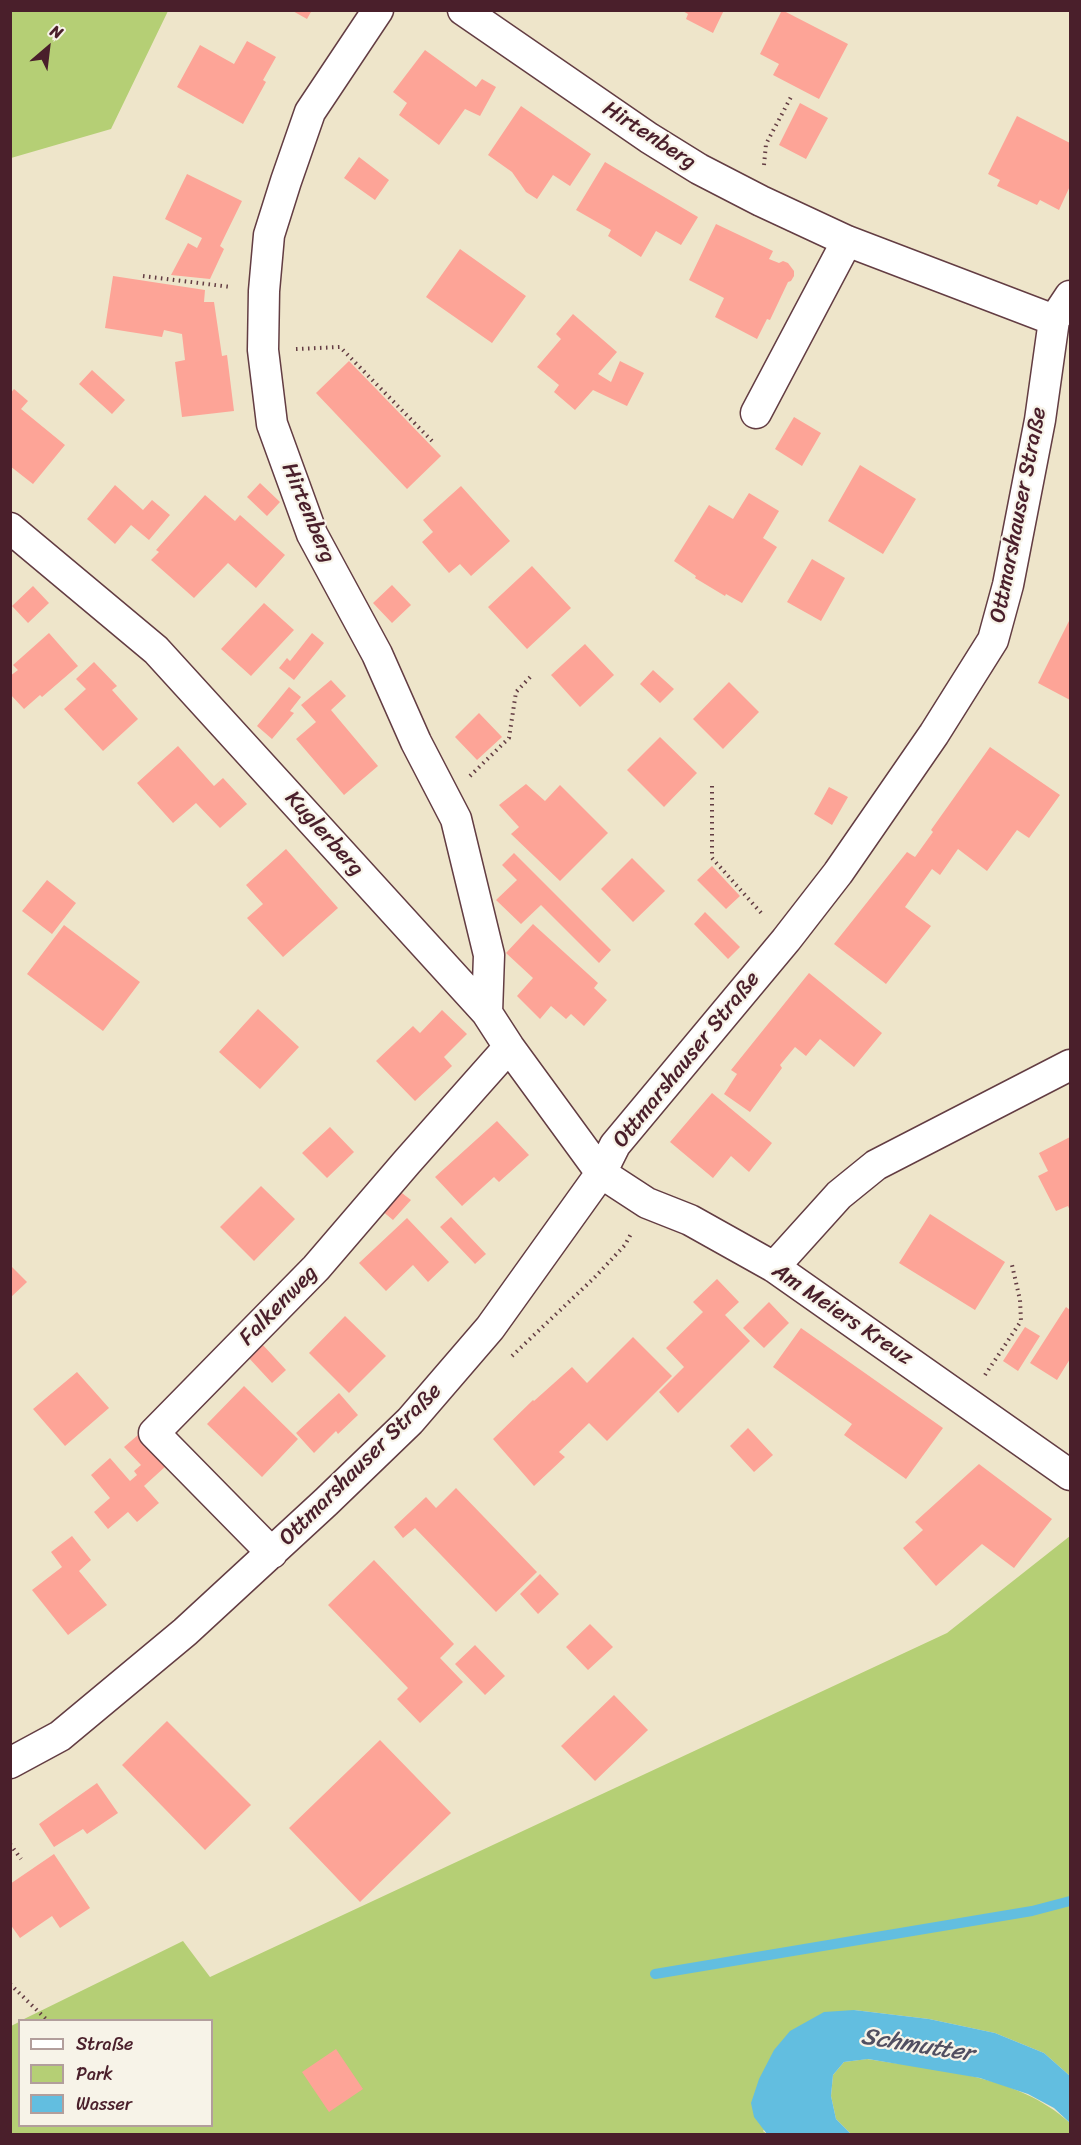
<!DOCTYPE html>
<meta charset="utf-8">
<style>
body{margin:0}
#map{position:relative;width:1081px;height:2145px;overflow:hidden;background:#eee5ca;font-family:Sriracha,sans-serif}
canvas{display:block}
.frame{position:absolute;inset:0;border:12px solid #4a1f2b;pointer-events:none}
.legend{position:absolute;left:18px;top:2019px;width:195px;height:108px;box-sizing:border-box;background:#f7f3e8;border:2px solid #b29e9c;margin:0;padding:8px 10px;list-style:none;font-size:18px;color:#4a1f2b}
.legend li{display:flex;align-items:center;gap:12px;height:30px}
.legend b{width:30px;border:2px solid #b29e9c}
.north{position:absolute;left:18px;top:18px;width:60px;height:60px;-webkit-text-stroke:4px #f7f3e8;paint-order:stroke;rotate:28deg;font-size:16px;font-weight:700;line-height:24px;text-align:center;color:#4a1f2b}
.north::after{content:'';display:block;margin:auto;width:21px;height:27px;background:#4a1f2b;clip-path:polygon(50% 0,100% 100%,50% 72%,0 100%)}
</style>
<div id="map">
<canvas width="1081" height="2145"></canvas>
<div class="frame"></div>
<ul class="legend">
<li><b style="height:8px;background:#fff"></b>Straße</li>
<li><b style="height:16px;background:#b5cf75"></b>Park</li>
<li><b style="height:16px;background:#62bee0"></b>Wasser</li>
</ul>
<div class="north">N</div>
</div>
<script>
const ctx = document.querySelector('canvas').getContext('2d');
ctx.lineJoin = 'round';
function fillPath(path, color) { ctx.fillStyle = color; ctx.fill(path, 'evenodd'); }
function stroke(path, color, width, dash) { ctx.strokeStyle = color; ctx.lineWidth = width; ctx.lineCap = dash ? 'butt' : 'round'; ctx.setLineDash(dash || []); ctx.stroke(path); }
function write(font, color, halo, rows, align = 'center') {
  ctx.font = font + ' Sriracha,sans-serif'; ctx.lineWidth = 4.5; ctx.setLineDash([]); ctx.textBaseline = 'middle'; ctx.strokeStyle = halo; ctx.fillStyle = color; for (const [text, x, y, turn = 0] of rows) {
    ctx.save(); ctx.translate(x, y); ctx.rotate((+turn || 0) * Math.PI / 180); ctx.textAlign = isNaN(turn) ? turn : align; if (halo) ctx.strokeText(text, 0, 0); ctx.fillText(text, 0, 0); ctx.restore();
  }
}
const green = new Path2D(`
 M 10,11 L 11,10 L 168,11 L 111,129 L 11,158 Z
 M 1070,1536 L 1070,2076 L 1044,2053 L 995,2033 L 929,2019 L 854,2010 L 763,2131 L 767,2134 L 11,2134 L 11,2026 L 19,2022 L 20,2126 L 212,2126 L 212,2020 L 22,2020 L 183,1941 L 210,1977 L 947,1633 Z
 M 867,2059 C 936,2070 1017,2074 1070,2123 L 1070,2134 L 851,2134 L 836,2119 L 831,2096 L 833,2075 L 844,2062 Z`);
const water = new Path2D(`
 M 854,2010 L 929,2019 L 995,2033 L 1044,2053 L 1070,2076 L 1070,2123 L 1054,2108 L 1028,2094 L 980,2078 L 868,2059 L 844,2062 L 833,2075 L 831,2096 L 836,2119 L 851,2134 L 767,2134 L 754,2117 L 751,2103 L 759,2079 L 774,2050 L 790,2031 L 824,2012 Z`);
const stream = new Path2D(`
 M 655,1974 L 1032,1911 L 1070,1901`);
const building = new Path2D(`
 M 291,10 L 312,10 L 307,19 Z
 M 681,10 L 724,10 L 713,33 L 686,19 L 688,14 Z
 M 782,10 L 848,44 L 819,99 L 773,75 L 779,64 L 760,54 Z
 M 247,41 L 276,57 L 263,80 L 266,82 L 243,124 L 177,87 L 200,45 L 234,64 Z
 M 425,50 L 476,87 L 482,79 L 496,87 L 480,116 L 465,109 L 439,145 L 399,115 L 407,103 L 393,92 Z
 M 800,103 L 828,118 L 806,159 L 779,145 Z
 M 521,106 L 591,154 L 570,186 L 553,175 L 537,199 L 526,192 L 512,172 L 488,155 Z
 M 1017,116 L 1070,143 L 1070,186 L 1059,210 L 1040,200 L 1037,205 L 997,186 L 1000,180 L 988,174 Z
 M 359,157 L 389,180 L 375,200 L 344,178 Z
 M 605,162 L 698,217 L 681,245 L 656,231 L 641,257 L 608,236 L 611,230 L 576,210 Z
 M 187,174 L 242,201 L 220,246 L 224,249 L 210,279 L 171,275 L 188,243 L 197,248 L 202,238 L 165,219 Z
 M 716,224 L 773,251 L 769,259 L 779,263 L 783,261 L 788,263 L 794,271 L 794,276 L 791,281 L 788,282 L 770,320 L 767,319 L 757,339 L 715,317 L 724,298 L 689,280 Z
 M 460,249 L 526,296 L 492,343 L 426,297 Z
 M 113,276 L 205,290 L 204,302 L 214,302 L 222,356 L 227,355 L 234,411 L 182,417 L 175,362 L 185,360 L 182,334 L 164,330 L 162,337 L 105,328 Z
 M 573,314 L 617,352 L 598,374 L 611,382 L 620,361 L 644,373 L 627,406 L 593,390 L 575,410 L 554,392 L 559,385 L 537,367 L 561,339 L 556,334 Z
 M 349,361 L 441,456 L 407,489 L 316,393 Z
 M 92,370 L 125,400 L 112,414 L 79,384 Z
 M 14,389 L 28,401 L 21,409 L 65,445 L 33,484 L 10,466 L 10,394 Z
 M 794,417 L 821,433 L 802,466 L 775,449 Z
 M 860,465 L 916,499 L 883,554 L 828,521 Z
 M 260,483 L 280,502 L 267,516 L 247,497 Z
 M 115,485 L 143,510 L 152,500 L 170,515 L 149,540 L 131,525 L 115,544 L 87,519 Z
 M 461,486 L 510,541 L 471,576 L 460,564 L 449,573 L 422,542 L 433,532 L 423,520 Z
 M 749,493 L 779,511 L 763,538 L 777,547 L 742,603 L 726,594 L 725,596 L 695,578 L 696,576 L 674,561 L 709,505 L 733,519 Z
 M 205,495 L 235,521 L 240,515 L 285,555 L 256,588 L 228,563 L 194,598 L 151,560 L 159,552 L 156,550 Z
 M 812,559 L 845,578 L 821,621 L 787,602 Z
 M 532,566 L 571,608 L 527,649 L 488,607 Z
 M 392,585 L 411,605 L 392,623 L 373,603 Z
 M 33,586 L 49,603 L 28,623 L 12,606 Z
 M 264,603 L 294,630 L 251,676 L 221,649 Z
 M 1070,619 L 1070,700 L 1038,683 Z
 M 49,633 L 78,666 L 42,697 L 40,695 L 24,709 L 10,694 L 10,676 L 18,670 L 13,665 Z
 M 312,633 L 324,643 L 294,680 L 279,668 L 287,658 L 290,661 Z
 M 585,644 L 614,675 L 580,707 L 551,675 Z
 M 94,662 L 117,686 L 112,690 L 138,719 L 103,751 L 64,709 L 86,689 L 76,679 Z
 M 653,670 L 674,689 L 660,703 L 640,684 Z
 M 331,680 L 346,696 L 331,710 L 378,766 L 344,795 L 296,739 L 316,722 L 301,705 Z
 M 729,682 L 759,712 L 723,749 L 693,719 Z
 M 289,687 L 301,697 L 290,711 L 294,713 L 272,739 L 257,726 Z
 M 479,713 L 502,737 L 477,760 L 455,737 Z
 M 660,737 L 697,773 L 664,807 L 627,770 Z
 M 178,746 L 214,786 L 223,778 L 247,804 L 220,828 L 196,803 L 173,823 L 137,783 Z
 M 990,747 L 1060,795 L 1029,838 L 1017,830 L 987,871 L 958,849 L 940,875 L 932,869 L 905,907 L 931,926 L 886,984 L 834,944 L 907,852 L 915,857 L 933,832 L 931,830 Z
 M 526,784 L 545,801 L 560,785 L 608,833 L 560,881 L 511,834 L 519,827 L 499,805 Z
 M 829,787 L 848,797 L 832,825 L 814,814 Z
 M 286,849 L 338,908 L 283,957 L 247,918 L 263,904 L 246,885 Z
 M 514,853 L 611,950 L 599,963 L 541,905 L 521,924 L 496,900 L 517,880 L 502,865 Z
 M 632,858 L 665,891 L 633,922 L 601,889 Z
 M 712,866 L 740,896 L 726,909 L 697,880 Z
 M 47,880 L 76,903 L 52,934 L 22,911 Z
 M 705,912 L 740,947 L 728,959 L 694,924 Z
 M 533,924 L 598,983 L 594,988 L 607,1000 L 584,1026 L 571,1014 L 566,1019 L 551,1006 L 540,1019 L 517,996 L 533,978 L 506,953 Z
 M 64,925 L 140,982 L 103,1031 L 27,974 Z
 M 809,973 L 882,1033 L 854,1067 L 820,1039 L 806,1056 L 795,1047 L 780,1065 L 782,1068 L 750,1112 L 724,1094 L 737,1074 L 731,1070 Z
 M 258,1009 L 299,1047 L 260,1089 L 219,1052 Z
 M 442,1010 L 467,1034 L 444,1057 L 452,1066 L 415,1101 L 376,1061 L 413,1026 L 420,1033 Z
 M 712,1093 L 772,1143 L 749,1172 L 731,1156 L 713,1178 L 670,1142 Z
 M 497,1121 L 529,1155 L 499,1182 L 494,1177 L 462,1206 L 435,1177 Z
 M 330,1127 L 354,1152 L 327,1178 L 302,1153 Z
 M 1070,1137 L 1070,1211 L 1068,1206 L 1056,1211 L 1038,1176 L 1048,1171 L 1039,1153 Z
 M 261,1186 L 295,1219 L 254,1261 L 220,1227 Z
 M 398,1190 L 411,1200 L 393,1220 L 381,1210 Z
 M 930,1214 L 1005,1262 L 975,1310 L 899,1263 Z
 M 451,1217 L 486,1254 L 475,1264 L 440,1227 Z
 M 407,1218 L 449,1262 L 428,1282 L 413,1265 L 386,1291 L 359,1263 Z
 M 10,1265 L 27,1282 L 10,1298 Z
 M 717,1279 L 739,1302 L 725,1315 L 750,1341 L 678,1413 L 659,1392 L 684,1367 L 666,1348 L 703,1312 L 693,1302 Z
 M 769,1302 L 789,1323 L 764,1348 L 743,1328 Z
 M 1066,1307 L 1070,1310 L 1070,1359 L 1057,1380 L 1030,1363 Z
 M 345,1316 L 386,1356 L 349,1393 L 309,1353 Z
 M 1025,1327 L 1040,1336 L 1018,1371 L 1003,1361 Z
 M 801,1328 L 943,1428 L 906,1479 L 844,1435 L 852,1424 L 773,1367 Z
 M 633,1337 L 672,1376 L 607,1441 L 589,1423 L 559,1452 L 565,1457 L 534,1486 L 493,1439 L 533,1400 L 534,1401 L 572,1367 L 587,1383 Z
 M 262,1344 L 286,1370 L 272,1383 L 248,1357 Z
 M 77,1372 L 109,1408 L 65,1446 L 33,1409 Z
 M 244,1386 L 298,1439 L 262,1477 L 207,1424 Z
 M 339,1393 L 358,1415 L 338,1434 L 336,1431 L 314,1453 L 296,1433 Z
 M 748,1428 L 773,1455 L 754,1472 L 730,1446 Z
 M 138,1435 L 166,1466 L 144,1486 L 159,1503 L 137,1522 L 128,1512 L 108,1529 L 94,1512 L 110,1498 L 91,1475 L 110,1458 L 130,1481 L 137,1475 L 134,1471 L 141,1465 L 124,1447 Z
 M 979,1464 L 1052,1519 L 1014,1568 L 982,1544 L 936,1586 L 903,1548 L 923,1530 L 915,1522 Z
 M 456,1488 L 537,1572 L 496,1612 L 415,1528 L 403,1538 L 394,1527 L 426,1497 L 436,1508 Z
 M 72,1536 L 91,1560 L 79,1571 L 107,1605 L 68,1635 L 32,1590 L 62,1567 L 51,1552 Z
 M 374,1560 L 454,1644 L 440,1658 L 463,1682 L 420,1723 L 397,1699 L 408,1688 L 328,1605 Z
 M 540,1574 L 559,1594 L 538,1614 L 520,1594 Z
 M 590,1624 L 613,1647 L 588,1670 L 566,1647 Z
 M 475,1645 L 505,1676 L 485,1695 L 455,1664 Z
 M 614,1695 L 648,1730 L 595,1781 L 561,1746 Z
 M 167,1721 L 251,1805 L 205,1850 L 122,1765 Z
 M 380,1740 L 451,1813 L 360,1902 L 289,1828 Z
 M 97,1783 L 118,1813 L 87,1834 L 83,1829 L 54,1847 L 39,1824 Z
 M 54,1854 L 90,1908 L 60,1928 L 52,1916 L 20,1938 L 10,1924 L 10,1884 Z
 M 336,2049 L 363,2089 L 329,2112 L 302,2072 Z`);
const path = new Path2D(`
 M 764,165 L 766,144 L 791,97
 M 143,276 L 231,287
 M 296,349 L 340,347 L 434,443
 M 470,776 L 509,738 L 516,692 L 533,674
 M 712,786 L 712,858 L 763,915
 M 512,1356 L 594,1278 L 625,1245 L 632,1232
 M 985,1375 L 1021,1321 L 1020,1300 L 1012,1265
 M 10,1844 L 21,1859
 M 10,1984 L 47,2020`);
const street = new Path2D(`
 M 378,10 L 310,112 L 286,181 L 269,235 L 264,291 L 263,350 L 272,424 L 312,534 L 377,654 L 416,742 L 456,819 L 489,955 L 487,1013
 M 463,10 L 649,138 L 699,169 L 761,201 L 847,241 L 1054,320
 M 756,413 L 847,241
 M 10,528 L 156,650 L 487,1013 L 509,1047 L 601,1173 L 647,1203 L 690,1220 L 774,1267 L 1070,1475
 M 774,1267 L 839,1195 L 876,1165 L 1070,1065
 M 272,1553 L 154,1433 L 316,1268 L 407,1162 L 509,1047
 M 10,1763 L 60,1736 L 185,1632 L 326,1502 L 410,1421 L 490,1328 L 601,1173 L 615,1145 L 786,940 L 838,873 L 934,734 L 993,640 L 1008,585 L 1040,420 L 1054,320 L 1070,296`);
const streetNames = [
 ["Hirtenberg",649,136,33],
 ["Hirtenberg",308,513,67],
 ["Ottmarshauser Straße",1019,515,-79],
 ["Kuglerberg",324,834,48],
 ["Ottmarshauser Straße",687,1060,-51],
 ["Falkenweg",279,1306,-46],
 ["Am Meiers Kreuz",842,1315,34],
 ["Ottmarshauser Straße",361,1465,-45]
];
const waterNames = [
 ["Schmutter",917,2046,9]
];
fillPath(green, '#b5cf75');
fillPath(water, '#62bee0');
stroke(stream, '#62bee0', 10);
fillPath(building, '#fda497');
stroke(street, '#633d43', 33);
stroke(path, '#633d43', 4, [1.5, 4.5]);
stroke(street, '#fff', 30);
write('22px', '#4a1f2b', '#f7f3e8', streetNames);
write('italic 24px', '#514f61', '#f7f3e8', waterNames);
</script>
